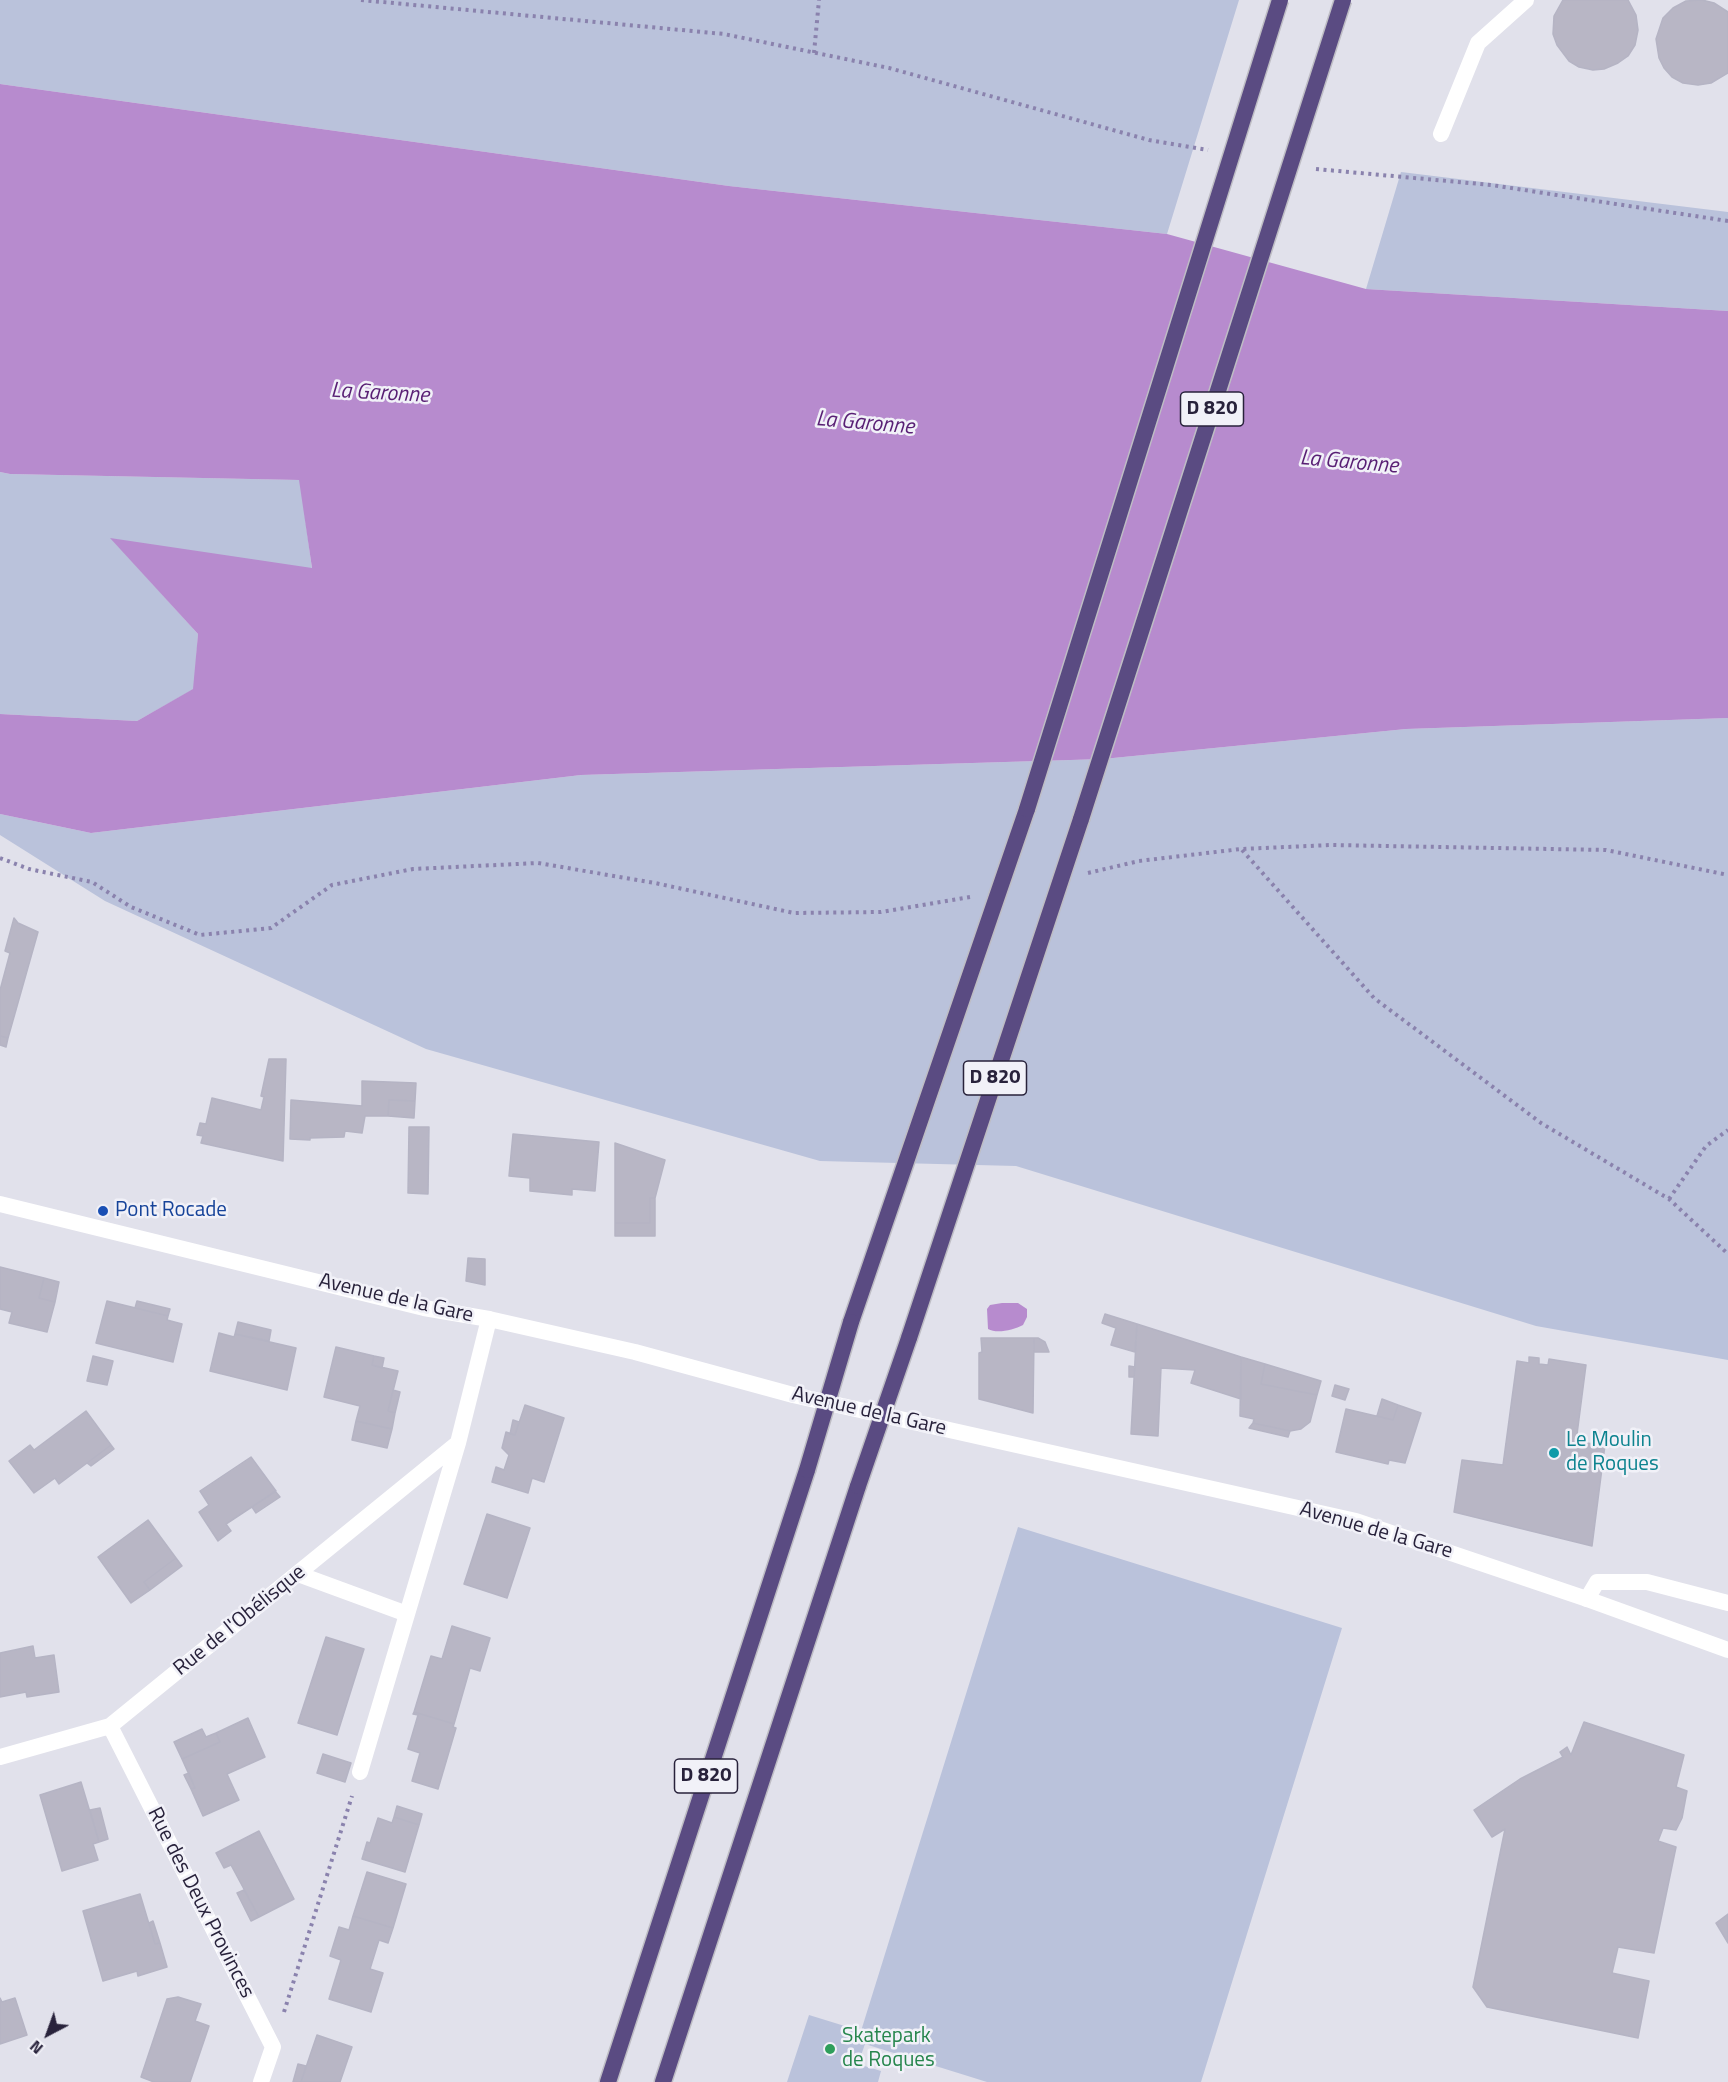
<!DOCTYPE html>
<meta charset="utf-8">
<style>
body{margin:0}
#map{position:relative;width:1728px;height:2082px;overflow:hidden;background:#e1e1eb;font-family:"Titillium Web",sans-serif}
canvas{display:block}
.north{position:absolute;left:18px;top:2004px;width:60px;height:60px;-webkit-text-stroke:4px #f1f1f8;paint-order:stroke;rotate:221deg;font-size:16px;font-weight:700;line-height:24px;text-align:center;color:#28223b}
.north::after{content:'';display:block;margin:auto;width:21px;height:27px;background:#28223b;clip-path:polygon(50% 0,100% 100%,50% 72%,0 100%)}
</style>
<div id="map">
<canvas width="1728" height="2082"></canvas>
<div class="north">N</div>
</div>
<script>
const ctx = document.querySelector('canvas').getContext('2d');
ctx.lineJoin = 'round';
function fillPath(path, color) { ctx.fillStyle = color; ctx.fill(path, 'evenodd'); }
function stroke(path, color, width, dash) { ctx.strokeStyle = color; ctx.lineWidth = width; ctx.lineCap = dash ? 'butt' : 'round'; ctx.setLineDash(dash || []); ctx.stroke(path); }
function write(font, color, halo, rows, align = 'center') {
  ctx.font = font + ' "Titillium Web",sans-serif'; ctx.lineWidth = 5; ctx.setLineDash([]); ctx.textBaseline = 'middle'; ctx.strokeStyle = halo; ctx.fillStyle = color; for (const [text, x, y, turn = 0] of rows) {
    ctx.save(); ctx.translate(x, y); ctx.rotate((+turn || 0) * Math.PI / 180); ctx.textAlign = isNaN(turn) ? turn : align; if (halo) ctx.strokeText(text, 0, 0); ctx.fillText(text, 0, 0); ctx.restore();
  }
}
const green = new Path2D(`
 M 0,0 L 1239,0 L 1167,234 L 729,186 L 0,84 Z
 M 1401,172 L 1728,212 L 1728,311 L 1366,289 Z
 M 0,472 L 10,474 L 300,480 L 312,569 L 112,539 L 198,634 L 194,689 L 137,721 L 0,714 Z
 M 1728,718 L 1728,1360 L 1536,1326 L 1016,1166 L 820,1161 L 426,1049 L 105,901 L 0,835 L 0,814 L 91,833 L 581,775 L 1103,759 L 1406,729 Z
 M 1018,1527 L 1342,1628 L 1201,2082 L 987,2082 L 865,2044 L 858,2064 L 881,2071 L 878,2082 L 787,2082 L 809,2015 L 861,2031 Z`);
const water = new Path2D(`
 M 0,84 L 729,186 L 1167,234 L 1366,289 L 1728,311 L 1728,718 L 1406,729 L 1103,759 L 581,775 L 91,833 L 0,814 L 0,714 L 137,721 L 193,689 L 198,634 L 110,538 L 312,568 L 299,480 L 10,474 L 0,472 Z
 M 1002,1303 L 1018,1303 L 1027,1309 L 1027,1317 L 1023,1325 C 1013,1330 997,1334 988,1329 L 987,1309 L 990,1305 Z`);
const building = new Path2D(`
 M 1563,0 L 1628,0 L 1636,15 L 1638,30 L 1635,45 L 1628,56 L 1618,63 L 1604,69 L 1593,70 L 1579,67 L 1569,61 L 1557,45 L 1553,34 L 1554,16 Z
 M 1702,0 L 1714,3 L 1728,12 L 1728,73 L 1711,83 L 1698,85 L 1683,83 L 1672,77 L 1664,68 L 1659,58 L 1656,39 L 1663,18 L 1673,8 L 1686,1 Z
 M 14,918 L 18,923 L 38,932 L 8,1038 L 0,1036 L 0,990 L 10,953 L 5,951 Z
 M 0,1036 L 8,1038 L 6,1047 L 0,1045 Z
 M 269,1059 L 286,1059 L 283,1161 L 201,1143 L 203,1136 L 197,1135 L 200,1123 L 206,1124 L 212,1098 L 261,1110 L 264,1097 L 261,1096 Z
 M 362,1081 L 416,1083 L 415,1101 L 389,1100 L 388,1116 L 365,1116 L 362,1133 L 345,1131 L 344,1137 L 310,1138 L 310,1140 L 290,1139 L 291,1100 L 362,1106 Z
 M 389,1100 L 415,1101 L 414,1118 L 388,1116 Z
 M 409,1127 L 429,1127 L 428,1194 L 408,1193 Z
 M 513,1134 L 599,1142 L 595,1191 L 572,1189 L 572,1195 L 530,1191 L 530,1178 L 509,1176 Z
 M 615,1143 L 665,1160 L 655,1198 L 650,1198 L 650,1223 L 615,1223 Z
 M 650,1198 L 655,1198 L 655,1236 L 615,1236 L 615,1223 L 650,1223 Z
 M 468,1258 L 485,1259 L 485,1285 L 466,1281 Z
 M 0,1267 L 44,1278 L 39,1298 L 55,1302 L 47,1332 L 9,1323 L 12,1312 L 0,1309 Z
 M 44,1278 L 59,1282 L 55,1302 L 39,1298 Z
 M 107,1301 L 168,1316 L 167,1320 L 182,1324 L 173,1362 L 96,1343 Z
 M 137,1301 L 170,1309 L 168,1316 L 135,1308 Z
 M 1105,1314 L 1137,1324 L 1135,1352 L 1111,1345 L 1116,1328 L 1102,1323 Z
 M 238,1322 L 271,1330 L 269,1341 L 235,1334 Z
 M 1137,1324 L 1241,1357 L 1241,1399 L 1191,1383 L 1195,1370 L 1161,1368 L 1158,1436 L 1131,1434 Z
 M 219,1333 L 234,1337 L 235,1334 L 296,1348 L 287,1390 L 210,1371 Z
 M 981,1338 L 1034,1338 L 1033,1413 L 979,1399 L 979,1353 L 982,1352 Z
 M 1034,1338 L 1038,1338 L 1045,1342 L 1049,1352 L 1034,1352 Z
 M 336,1347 L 374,1356 L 372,1365 L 398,1371 L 388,1411 L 395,1413 L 392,1429 L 356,1421 L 360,1406 L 324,1397 Z
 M 93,1356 L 113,1361 L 107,1385 L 87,1381 Z
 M 374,1356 L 384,1358 L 382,1368 L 372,1365 Z
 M 1241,1357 L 1265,1364 L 1261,1384 L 1317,1395 L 1310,1422 L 1301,1429 L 1290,1431 L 1253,1423 L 1254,1419 L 1240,1416 Z
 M 1529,1357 L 1539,1358 L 1539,1364 L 1548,1365 L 1549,1359 L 1586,1365 L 1576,1442 L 1605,1445 L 1592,1546 L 1454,1512 L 1462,1460 L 1503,1465 L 1517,1361 L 1529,1363 Z
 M 1265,1364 L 1321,1381 L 1317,1395 L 1261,1384 Z
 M 1129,1366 L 1135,1367 L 1134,1377 L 1129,1377 Z
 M 1335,1385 L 1349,1389 L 1345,1400 L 1332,1396 Z
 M 393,1390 L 400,1392 L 395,1413 L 388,1411 Z
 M 1382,1399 L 1398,1405 L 1393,1420 L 1377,1416 Z
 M 525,1405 L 564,1418 L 544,1482 L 532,1478 L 528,1493 L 492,1482 L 496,1467 L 504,1470 L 509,1455 L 502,1448 L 506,1432 L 515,1435 Z
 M 1398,1405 L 1421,1413 L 1405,1463 L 1389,1460 L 1388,1464 L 1336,1452 L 1346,1409 L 1393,1420 Z
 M 86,1411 L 111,1445 L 59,1484 L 55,1478 L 34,1493 L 9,1461 L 30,1445 L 34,1450 Z
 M 513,1420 L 519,1422 L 515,1435 L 510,1434 Z
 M 356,1421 L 392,1429 L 387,1448 L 352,1440 Z
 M 1253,1423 L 1290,1431 L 1288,1437 L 1249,1428 Z
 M 111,1445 L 114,1449 L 91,1466 L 87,1463 Z
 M 251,1457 L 276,1491 L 226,1524 L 231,1531 L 218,1541 L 199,1512 L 209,1505 L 200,1491 Z
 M 275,1491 L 280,1497 L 256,1513 L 252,1507 Z
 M 487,1514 L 530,1528 L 507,1598 L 464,1584 Z
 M 148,1520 L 176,1558 L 144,1582 L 150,1590 L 131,1603 L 98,1557 Z
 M 176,1558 L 182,1566 L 150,1590 L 144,1582 Z
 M 452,1626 L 490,1638 L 480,1671 L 470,1668 L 454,1724 L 414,1712 L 431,1656 L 442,1659 Z
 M 326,1637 L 364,1649 L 337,1735 L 298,1723 Z
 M 33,1646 L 35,1658 L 54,1655 L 59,1692 L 27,1697 L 26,1692 L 0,1697 L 0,1653 Z
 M 414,1712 L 454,1724 L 453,1727 L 456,1728 L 438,1789 L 412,1781 L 420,1753 L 408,1749 L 418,1715 L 413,1714 Z
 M 248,1718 L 265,1757 L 227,1774 L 239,1800 L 203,1816 L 191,1789 L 195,1788 L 182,1759 L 220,1742 L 216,1733 Z
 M 1584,1722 L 1684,1755 L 1676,1787 L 1687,1791 L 1682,1818 L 1676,1830 L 1663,1828 L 1658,1841 L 1676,1847 L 1654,1953 L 1618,1947 L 1612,1973 L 1649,1981 L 1638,2038 L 1487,2007 L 1473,1987 L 1505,1829 L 1492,1837 L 1474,1810 L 1520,1779 L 1563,1757 L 1560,1752 L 1567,1747 L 1571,1755 Z
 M 202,1729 L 206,1737 L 216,1733 L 220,1742 L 182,1759 L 174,1742 Z
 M 323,1754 L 351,1763 L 345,1782 L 317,1773 Z
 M 189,1773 L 195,1788 L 191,1789 L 184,1775 Z
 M 81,1782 L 99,1842 L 93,1844 L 98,1860 L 62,1871 L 40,1795 Z
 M 397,1806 L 422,1814 L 419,1825 L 394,1817 Z
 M 100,1808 L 108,1839 L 99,1842 L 90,1810 Z
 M 394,1817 L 419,1825 L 405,1872 L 362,1859 L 367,1842 L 370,1843 L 378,1818 L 392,1823 Z
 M 259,1831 L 294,1899 L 259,1917 L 231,1865 L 224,1868 L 216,1853 Z
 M 367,1872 L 406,1884 L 393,1928 L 353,1916 Z
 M 244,1890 L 259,1917 L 251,1921 L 237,1893 Z
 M 140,1894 L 155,1944 L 160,1943 L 167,1967 L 138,1976 L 137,1971 L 103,1981 L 83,1911 Z
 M 1728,1914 L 1728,1943 L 1716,1923 Z
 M 353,1916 L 393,1928 L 388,1943 L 379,1940 L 370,1969 L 383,1973 L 371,2012 L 329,1999 L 341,1960 L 330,1956 L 339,1927 L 349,1930 Z
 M 153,1921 L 160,1943 L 155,1944 L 149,1923 Z
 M 178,1997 L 201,2004 L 195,2021 L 209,2026 L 190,2082 L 154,2082 L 141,2077 L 167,1999 Z
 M 0,1998 L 2,2002 L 15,1998 L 27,2035 L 0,2044 Z
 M 317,2035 L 352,2047 L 340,2082 L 301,2082 Z
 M 298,2064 L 306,2066 L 301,2082 L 293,2082 Z`);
const path = new Path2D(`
 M 361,0 L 724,34 L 889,68 L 1149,140 L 1208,150
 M 814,53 L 819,0
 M 1316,169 L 1491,185 L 1728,221
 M 1242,850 L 1374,998 L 1541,1123 L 1669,1199 L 1728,1254
 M 0,858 L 29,869 L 92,882 L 131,907 L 200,935 L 271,928 L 332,885 L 413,869 L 538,863 L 655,883 L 794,913 L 881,912 L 970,897
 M 1088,873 L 1139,861 L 1241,849 L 1331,845 L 1606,850 L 1728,875
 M 1669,1199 L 1706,1146 L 1728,1130
 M 284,2012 L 352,1796`);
const minor = new Path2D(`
 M 1441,134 L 1478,43 L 1526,0
 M 298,1574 L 407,1614
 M 1587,1599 L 1597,1582 L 1647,1582 L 1728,1603
 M 110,1726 L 273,2047 L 261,2082
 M 0,1757 L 110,1726 L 458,1443
 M 360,1772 L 458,1443 L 489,1319`);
const tertiary = new Path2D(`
 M 0,1204 L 424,1308 L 489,1319 L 635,1352 L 793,1395 L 1356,1521 L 1587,1599 L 1728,1650`);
const trunk = new Path2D(`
 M 851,1322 L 1027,809
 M 909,1338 L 1081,819
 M 608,2082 L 807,1470
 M 663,2082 L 858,1486`);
const trunkBridge = new Path2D(`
 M 1027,809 L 1280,0
 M 1081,819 L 1343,0
 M 807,1470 L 851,1322
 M 858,1486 L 909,1338`);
const markers = [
 [103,1211,6,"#1a4fb4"],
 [1554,1453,6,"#0f9aa8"],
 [830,2049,6,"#2e9e5b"]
];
const shields = [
 [1212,409,63],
 [995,1078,63],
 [706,1776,63]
];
const shieldNames = [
 ["D 820",1212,409],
 ["D 820",995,1078],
 ["D 820",706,1776]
];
const transitNames = [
 ["Pont Rocade",115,1211]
];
const streetNames = [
 ["Avenue de la Gare",396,1299,13],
 ["Avenue de la Gare",869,1412,13],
 ["Avenue de la Gare",1376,1531,16],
 ["Rue de l'Obélisque",240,1621,-39],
 ["Rue des Deux Provinces",200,1903,63]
];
const cultureNames = [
 ["Le Moulin",1566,1441],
 ["de Roques",1566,1465]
];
const leisureNames = [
 ["Skatepark",842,2037],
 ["de Roques",842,2061]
];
const waterNames = [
 ["La Garonne",380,394,3],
 ["La Garonne",865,424,5],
 ["La Garonne",1349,463,5]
];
fillPath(green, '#bac2db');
fillPath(water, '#b78bce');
fillPath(building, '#b8b6c5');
stroke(building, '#b5b4c4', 1.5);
stroke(trunk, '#bebdc4', 19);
stroke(path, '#8a82ad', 4, [3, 4.5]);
stroke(minor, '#fff', 16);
stroke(tertiary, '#fff', 16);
stroke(trunk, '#5a4b82', 16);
stroke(trunkBridge, '#bebdc4', 19, []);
stroke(trunkBridge, '#5a4b82', 16);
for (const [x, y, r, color] of markers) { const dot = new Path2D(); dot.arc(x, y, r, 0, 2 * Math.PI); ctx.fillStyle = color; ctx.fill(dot); stroke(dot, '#f1f1f8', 2); }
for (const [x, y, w] of shields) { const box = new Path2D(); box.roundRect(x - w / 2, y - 17, w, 34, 4.5); ctx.fillStyle = '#f1f1f8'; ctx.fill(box); stroke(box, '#28223b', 1.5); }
write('bold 20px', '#28223b', null, shieldNames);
write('21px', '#164399', '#f1f1f8', transitNames, 'left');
write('21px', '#28223b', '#f1f1f8', streetNames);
write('21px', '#0d838f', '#f1f1f8', cultureNames, 'left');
write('21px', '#27864d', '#f1f1f8', leisureNames, 'left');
write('italic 22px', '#581f74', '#f1f1f8', waterNames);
</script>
